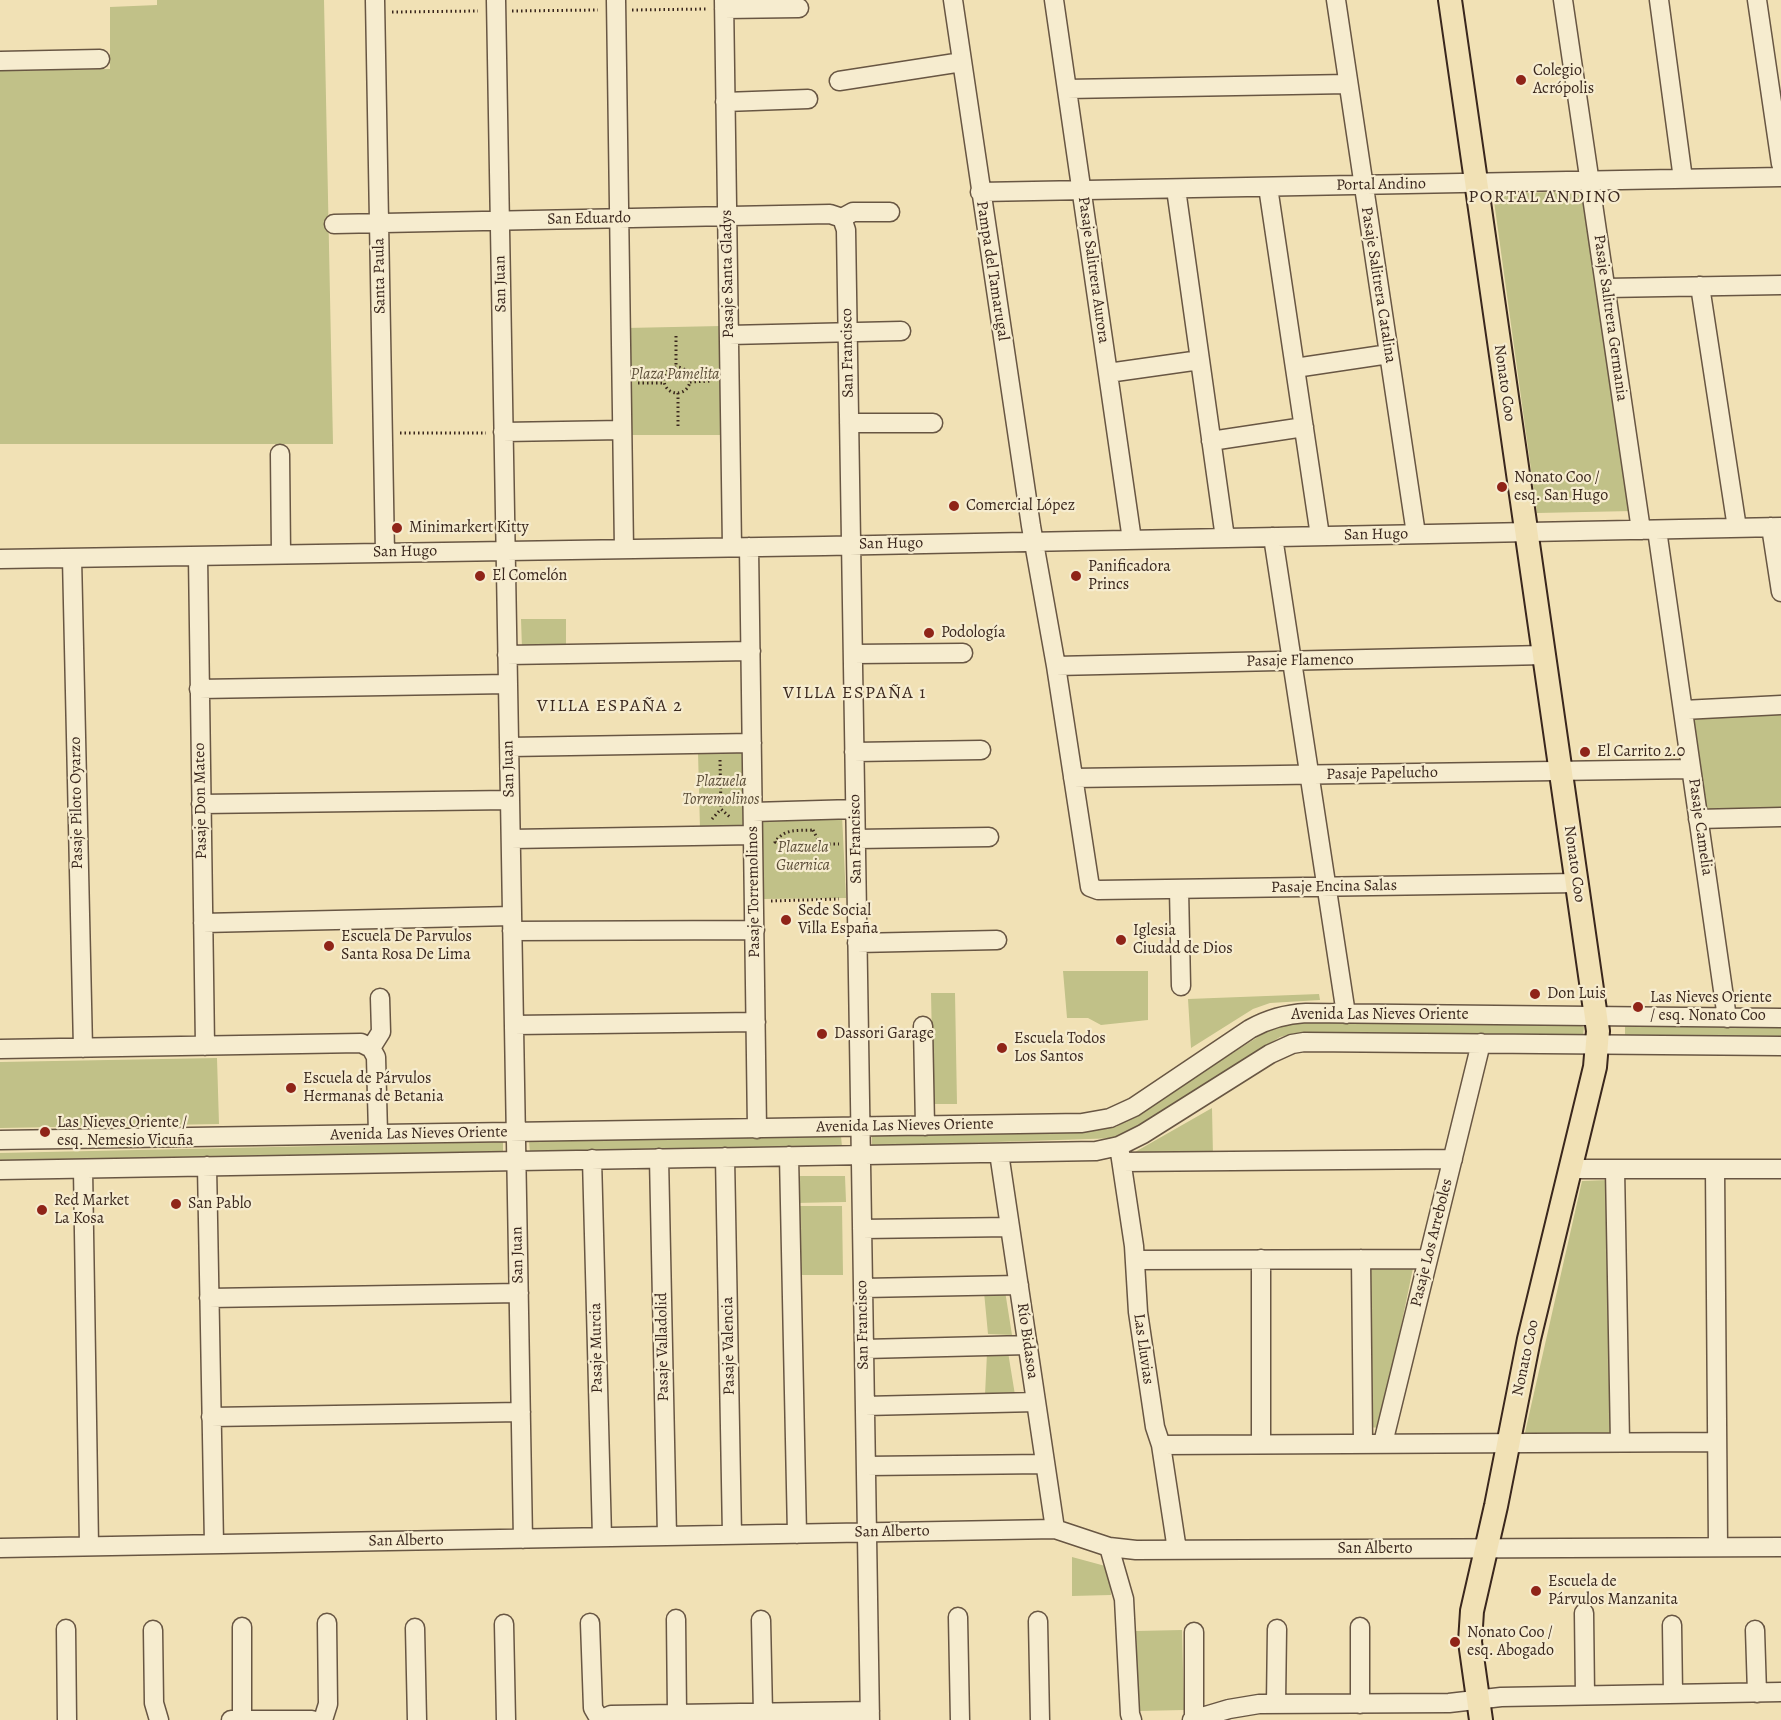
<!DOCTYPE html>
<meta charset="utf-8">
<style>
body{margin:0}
canvas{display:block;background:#f1e1b5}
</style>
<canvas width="1781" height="1720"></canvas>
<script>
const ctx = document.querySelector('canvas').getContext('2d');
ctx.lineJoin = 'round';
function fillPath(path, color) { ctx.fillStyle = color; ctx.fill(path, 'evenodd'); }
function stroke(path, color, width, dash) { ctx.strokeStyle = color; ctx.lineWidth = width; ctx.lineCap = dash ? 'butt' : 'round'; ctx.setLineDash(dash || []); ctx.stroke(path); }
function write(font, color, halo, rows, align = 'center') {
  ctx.font = font + ' Alegreya,serif'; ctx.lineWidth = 4.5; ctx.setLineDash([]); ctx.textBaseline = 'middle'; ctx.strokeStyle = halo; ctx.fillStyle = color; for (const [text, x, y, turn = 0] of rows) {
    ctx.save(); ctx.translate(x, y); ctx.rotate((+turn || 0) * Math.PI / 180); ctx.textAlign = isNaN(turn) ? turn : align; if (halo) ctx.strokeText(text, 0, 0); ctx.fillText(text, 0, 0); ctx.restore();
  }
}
const green = new Path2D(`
 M 157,0 L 324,0 L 333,444 L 0,444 L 0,71 L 110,69 L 110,7 L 157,5 Z
 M 1584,191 L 1633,511 L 1537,513 L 1493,194 Z
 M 721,326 L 726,435 L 629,435 L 626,328 Z
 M 521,619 L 566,619 L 566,648 L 522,649 Z
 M 1781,711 L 1781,811 L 1710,812 L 1704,807 L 1691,715 Z
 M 742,751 L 744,829 L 700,829 L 698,752 Z
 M 842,815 L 846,898 L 762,899 L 760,825 L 764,818 Z
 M 1063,971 L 1148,971 L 1148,1020 L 1101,1025 L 1088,1018 L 1067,1018 Z
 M 931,993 L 955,993 L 957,1104 L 927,1104 L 932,1042 Z
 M 1319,994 L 1320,1000 L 1270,1003 L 1253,1009 L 1191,1048 L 1188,999 Z
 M 1294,1021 L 1575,1024 L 1584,1027 L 1583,1036 L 1577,1037 L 1296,1033 L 1280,1037 L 1119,1138 L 872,1146 L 872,1136 L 1088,1130 L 1116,1127 L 1280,1023 Z
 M 1625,1025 L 1781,1025 L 1781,1039 L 1625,1037 Z
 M 217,1058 L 219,1124 L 0,1128 L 0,1062 Z
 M 1212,1108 L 1213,1156 L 1128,1156 Z
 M 841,1136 L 842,1147 L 530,1153 L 529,1141 Z
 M 503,1142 L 503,1153 L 0,1163 L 0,1153 Z
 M 794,1176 L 845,1176 L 846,1202 L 795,1203 Z
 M 1608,1180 L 1613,1436 L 1524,1437 L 1582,1181 Z
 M 796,1206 L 842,1206 L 843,1275 L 797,1275 Z
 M 1367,1268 L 1413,1268 L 1380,1428 L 1368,1427 Z
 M 1005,1291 L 1012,1335 L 988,1334 L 984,1292 Z
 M 1008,1352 L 1015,1395 L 985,1395 L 987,1353 Z
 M 1072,1557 L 1109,1567 L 1111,1595 L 1072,1596 Z
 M 1182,1630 L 1184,1710 L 1138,1711 L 1136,1631 Z`);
const path = new Path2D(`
 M 632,10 L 706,9
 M 512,11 L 598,10
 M 392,12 L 478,11
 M 676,336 L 676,367
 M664 380a13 13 0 1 1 26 0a13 13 0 1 1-26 0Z
 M 690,382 L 712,381
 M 638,383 L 664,383
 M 678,393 L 678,429
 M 400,433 L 486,433
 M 720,760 L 721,809 L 731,818
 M 712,819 L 721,809
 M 813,830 L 820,844 L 814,849 L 787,849 L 775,842 C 785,828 797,831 813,830 Z
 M 820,844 L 839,844
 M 771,901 L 839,899`);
const minor = new Path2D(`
 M 375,0 L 385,553
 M 496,0 L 523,1539
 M 616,0 L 624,549
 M 724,0 L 732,547
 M 953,0 L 1031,526 L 1056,666 L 1090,887 L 1098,890 L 1577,883
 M 1054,0 L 1132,540
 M 1336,0 L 1416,534
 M 1563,0 L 1641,530
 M 1659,0 L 1683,179
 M 1757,0 L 1781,164
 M 724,9 L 799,8
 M 0,61 L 100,59
 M 839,81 L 962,62
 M 1067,89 L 1348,84
 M 725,102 L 808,99
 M 1268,187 L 1320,536
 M 1176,189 L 1225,538
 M 980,192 L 1781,177
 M 842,218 L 846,230 L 870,1720
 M 842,218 L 853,212 L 890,212
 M 334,224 L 830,214 L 842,218
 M 1700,286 L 1737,528
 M 1606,288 L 1781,285
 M 729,335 L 901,331
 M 1295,368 L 1389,354
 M 1108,373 L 1200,360
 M 849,423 L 933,423
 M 503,432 L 622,430
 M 1211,441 L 1304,427
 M 280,454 L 281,554
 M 1771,527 L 1781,592
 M 1657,530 L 1727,1018
 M 1273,537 L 1346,1014
 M 749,547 L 757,1129
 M 198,556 L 205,1046
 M 72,558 L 83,1048
 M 0,559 L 824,546 L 1781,527
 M 853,654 L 963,653
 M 507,655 L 751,651
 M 1056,666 L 1544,655
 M 199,689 L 508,684
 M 1683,710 L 1781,705
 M 509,747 L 752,743
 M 854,752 L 981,750
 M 1073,778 L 1691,769
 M 201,804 L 510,800
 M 753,812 L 855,809
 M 1698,819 L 1781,817
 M 511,839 L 753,835
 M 856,839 L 989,837
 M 1179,889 L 1181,986
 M 203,923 L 512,916
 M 512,931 L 755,930
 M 857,943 L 997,940
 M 514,1025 L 756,1022
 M 923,1026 L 925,1126
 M 371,1048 L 381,1032 L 380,998
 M 0,1049 L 361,1043 L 371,1048 L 376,1057 L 378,1134
 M 0,1140 L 1082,1123 L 1110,1118 L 1134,1107 L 1250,1029 C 1268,1019 1285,1014 1306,1013 L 1781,1018
 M 1119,1146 L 1134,1246 L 1138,1312 L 1155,1427 L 1161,1445 L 1177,1550
 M 999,1153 L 1055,1529
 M 789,1156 L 797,1534
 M 725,1157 L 732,1535
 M 659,1158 L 667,1536
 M 592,1159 L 602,1537
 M 1122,1162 L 1453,1159
 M 207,1166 L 214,1544
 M 83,1169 L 89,1546
 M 1572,1169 L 1781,1169
 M 1615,1169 L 1620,1442
 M 1715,1169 L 1718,1547
 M 0,1170 L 1096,1151 L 1119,1146 L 1143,1134 L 1270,1054 L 1292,1044 L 1304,1042 L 1781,1046
 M 862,1229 L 1010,1227
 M 1261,1259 L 1261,1444
 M 1361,1259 L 1363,1443
 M 1135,1260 L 1428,1259
 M 863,1288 L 1019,1285
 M 209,1298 L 519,1293
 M 864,1349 L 1028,1345
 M 865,1406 L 1036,1402
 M 211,1417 L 521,1412
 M 1383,1443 L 1481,1043
 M 1161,1445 L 1717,1442
 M 866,1466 L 1045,1464
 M 1109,1547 L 1124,1599 L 1130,1714 L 1132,1720
 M 0,1548 L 1055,1529 L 1109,1547 L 1136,1550 L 1781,1547
 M 1584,1613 L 1585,1695
 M 958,1617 L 960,1720
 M 676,1619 L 677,1714
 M 761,1620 L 763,1713
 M 1038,1621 L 1040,1720
 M 590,1623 L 593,1708 L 600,1720
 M 504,1624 L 506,1720
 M 1672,1625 L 1673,1694
 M 242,1627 L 242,1720
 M 415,1628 L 417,1720
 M 66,1629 L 67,1720
 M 153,1630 L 154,1703 L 159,1720
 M 1755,1630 L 1757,1693
 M 1194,1632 L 1194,1719
 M 1276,1704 L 1277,1629
 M 1360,1704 L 1360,1627
 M 231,1720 L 312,1720
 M 323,1720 L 328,1704 L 327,1623
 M 600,1720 L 611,1715 L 870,1711
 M 1192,1720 L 1229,1709 L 1259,1704 L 1449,1703 L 1501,1697 L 1781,1692`);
const major = new Path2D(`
 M 1450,0 L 1598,1031 L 1595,1067 L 1529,1339 L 1496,1506 L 1472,1611 L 1470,1642 L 1481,1720`);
const markers = [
 [1521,80,6,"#8f2418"],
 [1502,487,6,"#8f2418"],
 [954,506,6,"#8f2418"],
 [397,528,6,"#8f2418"],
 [480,576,6,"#8f2418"],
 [1076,576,6,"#8f2418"],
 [929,633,6,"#8f2418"],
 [1585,752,6,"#8f2418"],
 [786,920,6,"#8f2418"],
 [1121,940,6,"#8f2418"],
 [329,946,6,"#8f2418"],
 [1535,994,6,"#8f2418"],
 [1638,1007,6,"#8f2418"],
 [822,1034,6,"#8f2418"],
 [1002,1048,6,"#8f2418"],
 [291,1088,6,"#8f2418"],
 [45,1132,6,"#8f2418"],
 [176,1204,6,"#8f2418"],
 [42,1210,6,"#8f2418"],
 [1536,1591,6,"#8f2418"],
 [1455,1642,6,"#8f2418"]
];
const poiNames = [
 ["Colegio",1533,71],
 ["Acrópolis",1533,89],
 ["Nonato Coo /",1514,478],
 ["esq. San Hugo",1514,496],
 ["Comercial López",966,506],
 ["Minimarkert Kitty",409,528],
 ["Panificadora",1088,567],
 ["Princs",1088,585],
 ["El Comelón",492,576],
 ["Podología",941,633],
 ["El Carrito 2.0",1597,752],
 ["Sede Social",798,911],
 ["Villa España",798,929],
 ["Iglesia",1133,931],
 ["Ciudad de Dios",1133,949],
 ["Escuela De Parvulos",341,937],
 ["Santa Rosa De Lima",341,955],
 ["Don Luis",1547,994],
 ["Las Nieves Oriente",1650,998],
 ["/ esq. Nonato Coo",1650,1016],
 ["Dassori Garage",834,1034],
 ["Escuela Todos",1014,1039],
 ["Los Santos",1014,1057],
 ["Escuela de Párvulos",303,1079],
 ["Hermanas de Betania",303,1097],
 ["Las Nieves Oriente /",57,1123],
 ["esq. Nemesio Vicuña",57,1141],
 ["Red Market",54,1201],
 ["La Kosa",54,1219],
 ["San Pablo",188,1204],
 ["Escuela de",1548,1582],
 ["Párvulos Manzanita",1548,1600],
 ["Nonato Coo /",1467,1633],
 ["esq. Abogado",1467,1651]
];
const streetNames = [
 ["Portal Andino",1381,185,-1],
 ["San Eduardo",589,219,-1],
 ["Pasaje Salitrera Aurora",1093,270,82],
 ["Pampa del Tamarugal",992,271,81],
 ["Pasaje Santa Gladys",728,274,-91],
 ["Santa Paula",380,276,-91],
 ["San Juan",501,284,-91],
 ["Pasaje Salitrera Catalina",1378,285,81],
 ["Pasaje Salitrera Germania",1610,318,82],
 ["San Francisco",848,353,-91],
 ["Nonato Coo",1504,383,82],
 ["San Hugo",1376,535,-1],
 ["San Hugo",891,544,-1],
 ["San Hugo",405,552,-1],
 ["Pasaje Flamenco",1300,661,-1],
 ["San Juan",509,769,-91],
 ["Pasaje Papelucho",1382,774,-1],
 ["Pasaje Don Mateo",201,801,-91],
 ["Pasaje Piloto Oyarzo",77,803,-91],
 ["Pasaje Camelia",1700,827,82],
 ["San Francisco",856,839,-91],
 ["Nonato Coo",1574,864,82],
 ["Pasaje Encina Salas",1334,887,-1],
 ["Pasaje Torremolinos",754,892,-91],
 ["Avenida Las Nieves Oriente",1380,1015],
 ["Avenida Las Nieves Oriente",905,1126,-1],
 ["Avenida Las Nieves Oriente",419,1134,-1],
 ["Pasaje Los Arreboles",1432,1243,-76],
 ["San Juan",518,1255,-91],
 ["San Francisco",863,1325,-91],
 ["Río Bidasoa",1027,1341,82],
 ["Pasaje Valencia",729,1346,-91],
 ["Pasaje Valladolid",663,1347,-91],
 ["Pasaje Murcia",597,1348,-91],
 ["Las Lluvias",1143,1349,82],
 ["Nonato Coo",1526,1358,-78],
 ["San Alberto",892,1532,-1],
 ["San Alberto",406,1541,-1],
 ["San Alberto",1375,1549]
];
const parkNames = [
 ["Plaza Pamelita",675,375],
 ["Plazuela",721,782],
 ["Torremolinos",721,800],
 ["Plazuela",803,848],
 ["Guernica",803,866]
];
const neighbourhoodNames = [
 ["PORTAL ANDINO",1545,198],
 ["VILLA ESPAÑA 1",855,694],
 ["VILLA ESPAÑA 2",610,707]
];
fillPath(green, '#c1c188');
stroke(minor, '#685643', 21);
stroke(major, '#3a271d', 26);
stroke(path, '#3a271d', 3, [1.5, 3]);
stroke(minor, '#f6eccf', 18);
stroke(major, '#f1e1b5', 22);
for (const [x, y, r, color] of markers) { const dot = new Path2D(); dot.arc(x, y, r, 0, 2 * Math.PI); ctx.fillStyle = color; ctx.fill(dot); stroke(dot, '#f6eccf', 2); }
write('16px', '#3a271d', '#f6eccf', poiNames, 'left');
write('16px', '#3a271d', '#f6eccf', streetNames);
write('italic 16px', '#5c4e38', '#f6eccf', parkNames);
ctx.letterSpacing = '1.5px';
write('18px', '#3a271d', '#f6eccf', neighbourhoodNames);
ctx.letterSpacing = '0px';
</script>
